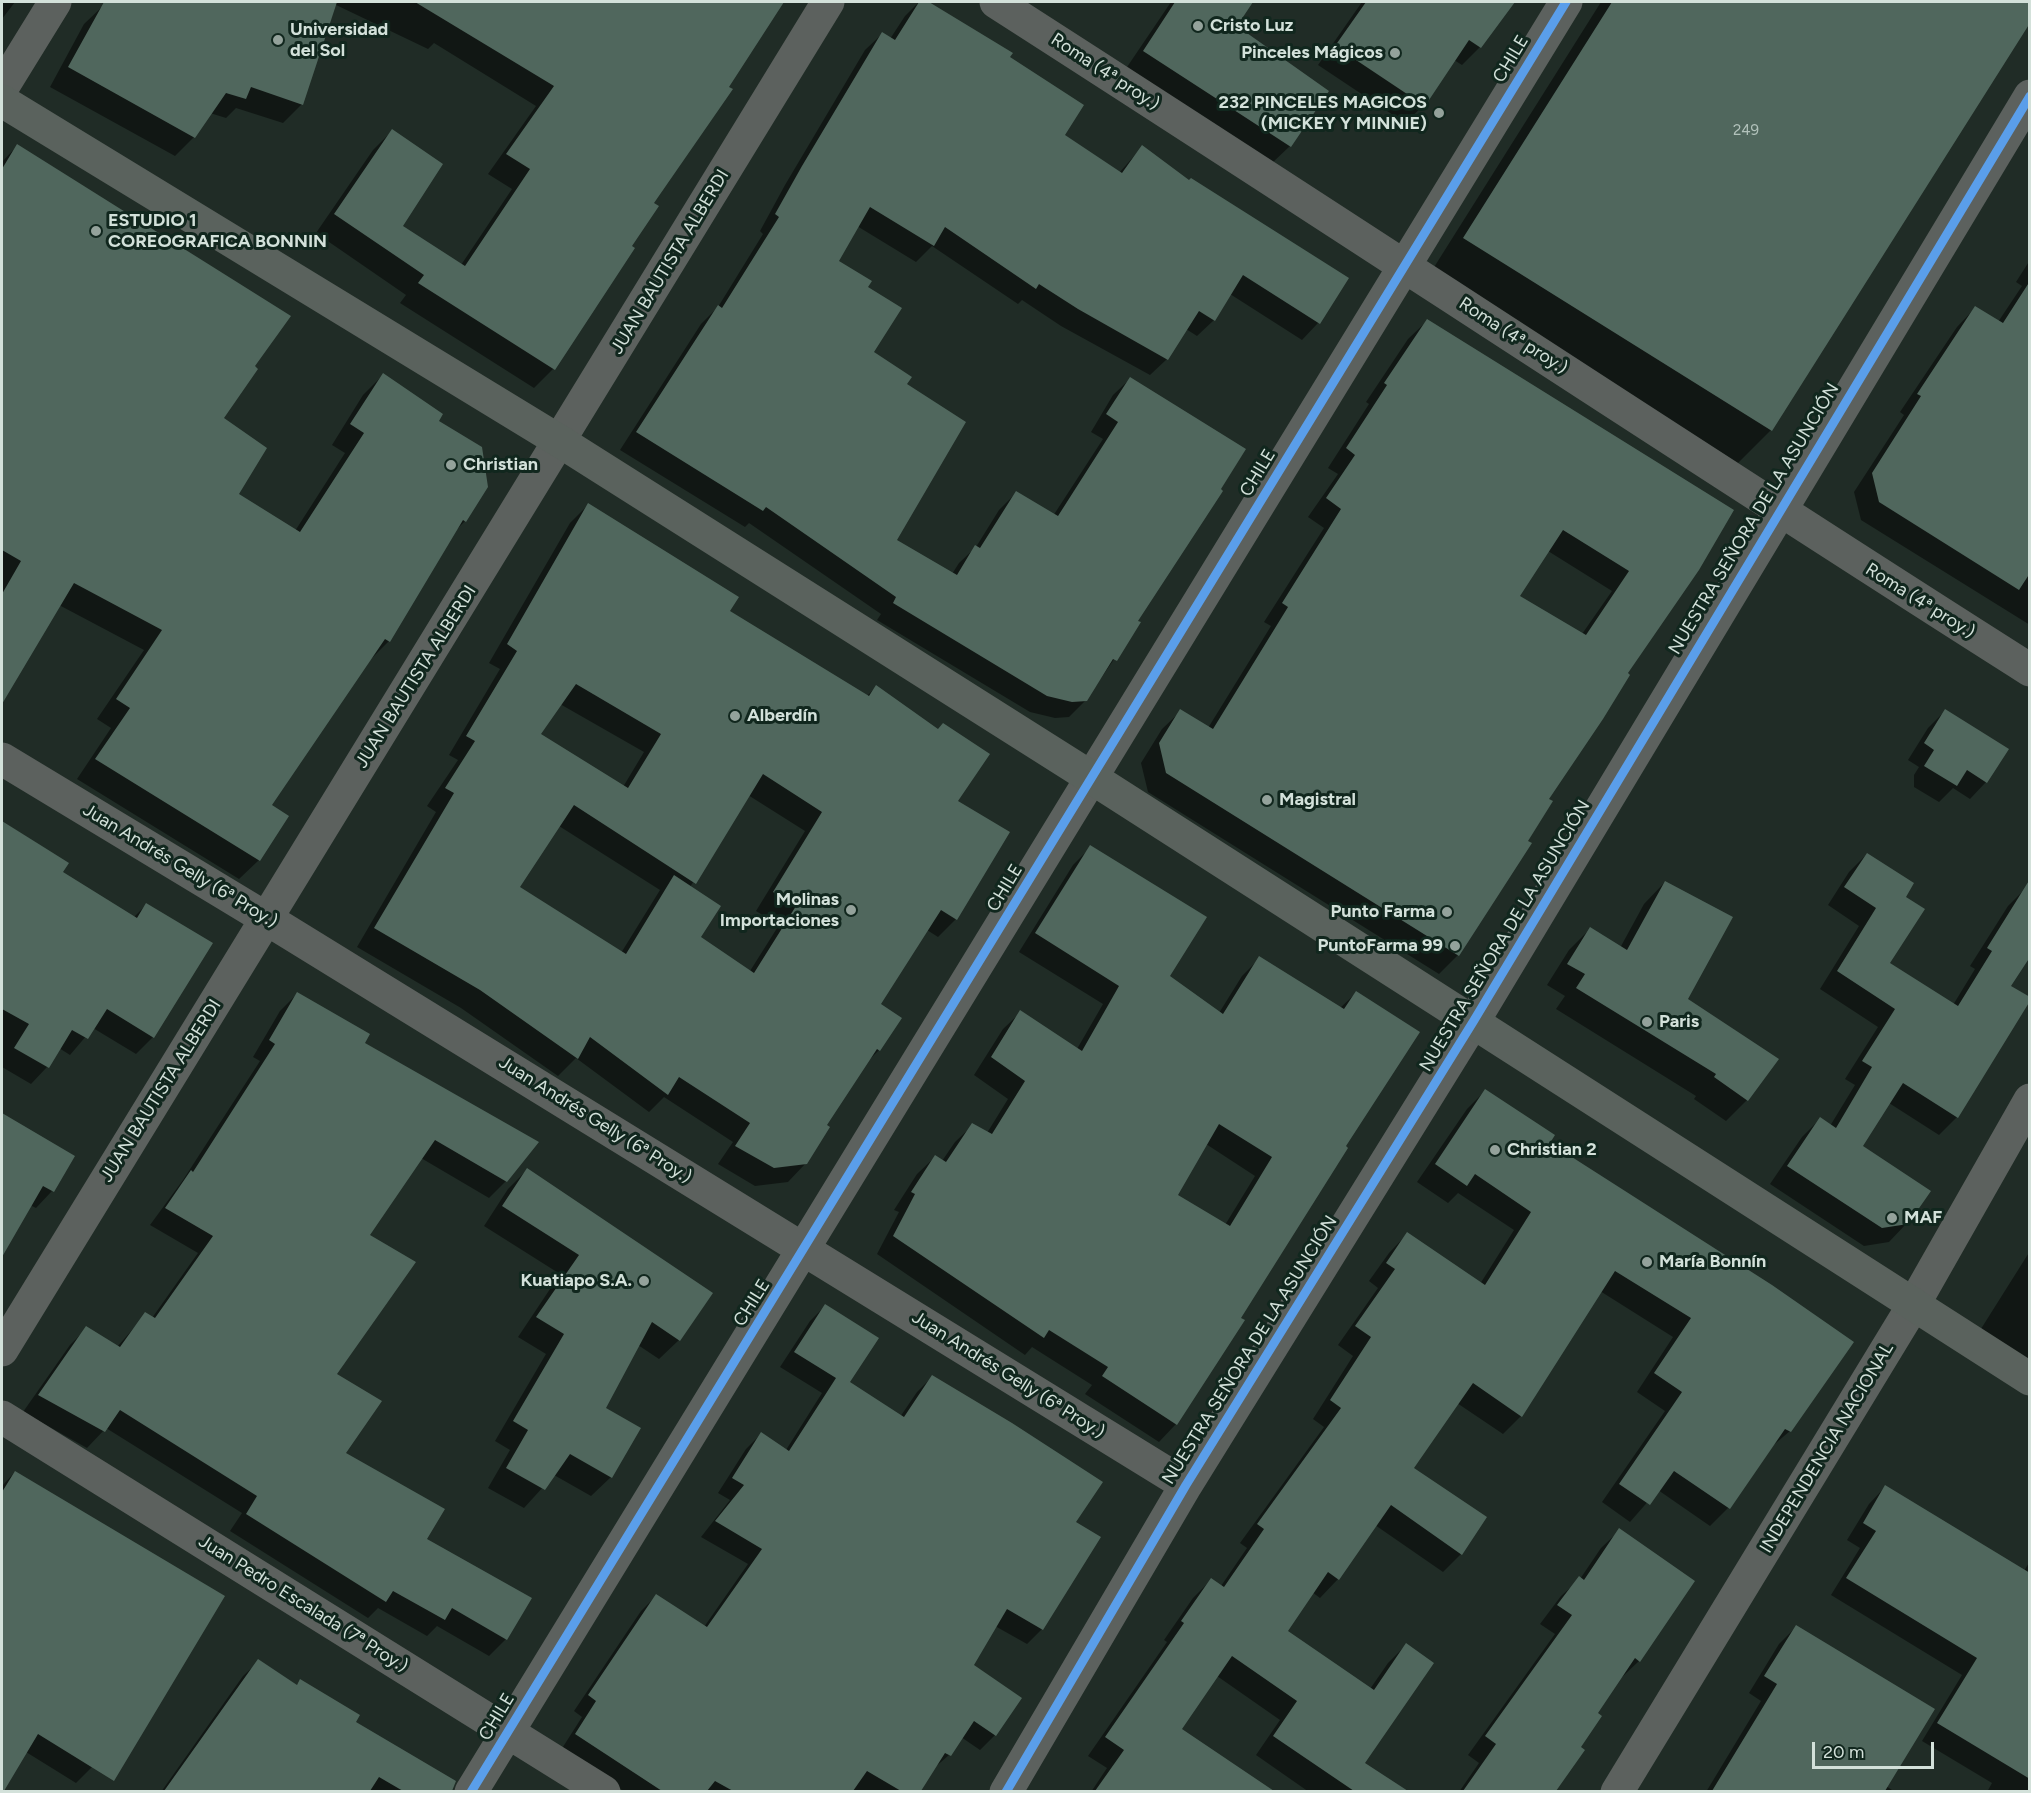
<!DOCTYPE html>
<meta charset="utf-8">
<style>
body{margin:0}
#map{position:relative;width:2031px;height:1793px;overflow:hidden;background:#202c26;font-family:Figtree,sans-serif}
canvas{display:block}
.frame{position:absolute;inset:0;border:3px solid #d3e1da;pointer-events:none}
.scale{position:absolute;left:1812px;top:1742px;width:122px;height:27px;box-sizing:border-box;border:3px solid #d3e1da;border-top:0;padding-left:8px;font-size:18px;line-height:21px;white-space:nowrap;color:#d3e1da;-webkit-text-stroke:4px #11271e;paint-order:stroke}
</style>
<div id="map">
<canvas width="2031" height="1793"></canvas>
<div class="frame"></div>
<div class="scale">20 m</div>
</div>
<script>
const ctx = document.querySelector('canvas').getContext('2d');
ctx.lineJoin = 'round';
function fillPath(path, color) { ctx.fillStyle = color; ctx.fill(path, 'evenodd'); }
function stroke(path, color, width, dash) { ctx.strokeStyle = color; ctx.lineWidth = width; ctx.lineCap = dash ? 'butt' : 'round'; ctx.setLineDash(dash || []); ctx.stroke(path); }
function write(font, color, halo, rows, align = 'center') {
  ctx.font = font + ' Figtree,sans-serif'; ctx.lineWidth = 6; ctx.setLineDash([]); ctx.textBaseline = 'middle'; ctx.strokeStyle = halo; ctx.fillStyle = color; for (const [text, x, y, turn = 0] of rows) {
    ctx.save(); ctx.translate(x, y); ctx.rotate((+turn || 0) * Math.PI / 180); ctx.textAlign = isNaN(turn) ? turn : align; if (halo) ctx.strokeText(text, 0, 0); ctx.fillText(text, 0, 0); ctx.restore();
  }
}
const shadow = new Path2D(`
 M 2,2 L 15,2 L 2,19 Z
 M 118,2 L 783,2 L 652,203 L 629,246 L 633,248 L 553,369 L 534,388 L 400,303 L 406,295 L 316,233 L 373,150 L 392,131 L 401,226 L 461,265 L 512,189 L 488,174 L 536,106 L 434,43 L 428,49 L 334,4 L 302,104 L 283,123 L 236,108 L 226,118 L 210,113 L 194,137 L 175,156 L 50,87 L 84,24 L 104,5 L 113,10 Z
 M 919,2 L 926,2 L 1010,54 L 1008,57 L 1063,136 L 1119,173 L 1142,147 L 1189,181 L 1347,278 L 1318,323 L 1302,340 L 1230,294 L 1214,320 L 1197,336 L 1186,329 L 1167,359 L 1150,375 L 1061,326 L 1022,300 L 1018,304 L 932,246 L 916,262 L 857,226 L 837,261 L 866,287 L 872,353 L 905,385 L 895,540 L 952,574 L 959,563 L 976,547 L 999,510 L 1016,493 L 1053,516 L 1103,439 L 1091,432 L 1113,395 L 1130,379 L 1136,621 L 1139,623 L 1086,700 L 1069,717 L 1055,718 L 1030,712 L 877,620 L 881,614 L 749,523 L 745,527 L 620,450 L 701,324 L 718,307 L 763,234 L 760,231 L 785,185 L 865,50 L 882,34 L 890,39 L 905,16 Z
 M 1171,2 L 1251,2 L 1235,26 L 1290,146 L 1271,164 L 1125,70 Z
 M 1362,2 L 1509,2 L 1480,47 L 1462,65 L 1454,60 L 1424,105 L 1405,123 L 1318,65 Z
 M 1601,2 L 2030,2 L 2030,20 L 1771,430 L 1738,463 L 1431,272 Z
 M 17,146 L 253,367 L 222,418 L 237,495 L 295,531 L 345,453 L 332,445 L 363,395 L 383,375 L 437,421 L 487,487 L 465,521 L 454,532 L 389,641 L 369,661 L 270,805 L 259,860 L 239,879 L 77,779 L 111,728 L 97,719 L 144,650 L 59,605 L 20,671 L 2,689 L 2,162 Z
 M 2030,260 L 2030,625 L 1861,520 L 1854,492 L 1904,415 L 1900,412 L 1957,327 L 1975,308 L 1998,322 L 2022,286 L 2016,282 Z
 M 1427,321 L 1732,511 L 1547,799 L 1526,842 L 1530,844 L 1458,955 L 1439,974 L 1148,792 L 1141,763 L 1162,729 L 1181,711 L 1208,728 L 1271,626 L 1264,622 L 1324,528 L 1308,517 L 1338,474 L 1328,468 L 1369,404 L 1366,402 L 1408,339 ZM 1548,551 L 1612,591 L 1582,634 L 1518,597 Z
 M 588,505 L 728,612 L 867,696 L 876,687 L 956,801 L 956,919 L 938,937 L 927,930 L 879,1004 L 900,1019 L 879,1050 L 865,1064 L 825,1126 L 806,1163 L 788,1182 L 755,1186 L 718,1164 L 733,1142 L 664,1097 L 649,1112 L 576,1058 L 558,1076 L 461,1008 L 357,947 L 436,812 L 427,806 L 458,760 L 449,755 L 500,669 L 489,663 L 570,523 ZM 560,704 L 644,752 L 623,787 L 539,734 ZM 748,795 L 805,831 L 756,911 L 779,925 L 750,971 L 699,937 L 690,887 ZM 559,826 L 660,890 L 621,953 L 518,888 Z
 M 1945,711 L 1986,782 L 1970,799 L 1953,788 L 1939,802 L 1914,787 L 1914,775 L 1919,767 L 1908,760 L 1928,728 Z
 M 2,821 L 67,863 L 61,872 L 133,918 L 146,905 L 153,1037 L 136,1054 L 93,1028 L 70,1055 L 59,1048 L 47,1067 L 31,1084 L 2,1067 Z
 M 1091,847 L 1168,977 L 1219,1013 L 1242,976 L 1260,958 L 1340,1008 L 1356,993 L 1344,1146 L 1176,1424 L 1159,1442 L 1085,1394 L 1092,1385 L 1032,1347 L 1025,1355 L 877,1254 L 899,1212 L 894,1210 L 917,1174 L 935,1157 L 942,1161 L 955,1142 L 973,1125 L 987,1133 L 1008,1099 L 974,1075 L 1003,1029 L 1021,1012 L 1077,1049 L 1103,1004 L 1019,952 L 1073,865 ZM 1206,1144 L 1255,1176 L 1225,1225 L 1176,1196 Z
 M 1867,854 L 1904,897 L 1888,964 L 1953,1005 L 1975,969 L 1970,966 L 2008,906 L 2026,888 L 2009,986 L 1957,1117 L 1939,1135 L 1889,1103 L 1861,1147 L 1907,1223 L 1889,1242 L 1864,1246 L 1770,1184 L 1802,1137 L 1820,1119 L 1830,1126 L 1855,1085 L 1845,1079 L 1878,1027 L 1820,989 L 1859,926 L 1828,905 L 1849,872 Z
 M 1665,882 L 1686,999 L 1777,1059 L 1747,1100 L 1726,1121 L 1694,1099 L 1696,1096 L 1556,1009 L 1565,996 L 1547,985 L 1569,950 L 1590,929 L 1620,948 L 1644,904 Z
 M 297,994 L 363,1044 L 506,1181 L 489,1198 L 421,1158 L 368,1235 L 335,1375 L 344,1453 L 425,1539 L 506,1639 L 489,1656 L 437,1626 L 427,1636 L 378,1608 L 368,1618 L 230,1531 L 242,1513 L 106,1428 L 87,1448 L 23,1412 L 70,1345 L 87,1328 L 117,1347 L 146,1314 L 152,1318 L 198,1253 L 150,1225 L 183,1180 L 260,1061 L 253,1057 L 280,1011 Z
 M 1485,1091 L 1548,1143 L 1852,1342 L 1790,1431 L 1770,1448 L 1728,1508 L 1710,1526 L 1658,1490 L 1630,1522 L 1602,1502 L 1665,1411 L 1637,1392 L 1673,1337 L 1600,1291 L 1521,1416 L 1503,1434 L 1457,1403 L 1412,1468 L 1461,1554 L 1443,1572 L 1375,1525 L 1338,1579 L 1320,1598 L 1312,1592 L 1286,1631 L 1370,1689 L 1388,1663 L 1406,1645 L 1363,1763 L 1405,1792 L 1309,1792 L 1256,1755 L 1280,1720 L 1217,1676 L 1180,1729 L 1248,1775 L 1236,1792 L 1091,1792 L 1107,1768 L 1088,1756 L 1167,1642 L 1164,1640 L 1193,1598 L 1211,1580 L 1221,1586 L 1247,1548 L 1240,1543 L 1324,1427 L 1313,1419 L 1353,1356 L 1338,1345 L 1378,1288 L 1369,1281 L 1389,1253 L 1407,1234 L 1480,1284 L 1514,1230 L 1458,1193 L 1448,1203 L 1417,1182 L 1467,1109 Z
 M 2,1114 L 73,1157 L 52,1191 L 36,1208 L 30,1205 L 2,1254 Z
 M 527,1170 L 679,1340 L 659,1359 L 638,1345 L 604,1409 L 611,1477 L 591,1496 L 554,1475 L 524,1508 L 488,1488 L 510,1450 L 495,1441 L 546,1354 L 518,1337 L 560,1274 L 484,1226 L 508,1189 Z
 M 2030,1251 L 2030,1364 L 1979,1332 Z
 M 825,1306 L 848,1383 L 900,1417 L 917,1392 L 932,1377 L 1074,1522 L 1042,1629 L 1027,1644 L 995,1626 L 972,1666 L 995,1735 L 980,1750 L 961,1737 L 949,1755 L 933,1769 L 920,1792 L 625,1792 L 561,1750 L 582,1717 L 574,1711 L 641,1611 L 656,1596 L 704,1627 L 748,1564 L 701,1537 L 730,1500 L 718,1493 L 746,1449 L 761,1434 L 786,1450 L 822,1393 L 780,1367 L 810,1321 Z
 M 15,1472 L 92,1767 L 76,1783 L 26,1752 L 2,1792 L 2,1486 Z
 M 1885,1487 L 2024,1571 L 2030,1561 L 2030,1792 L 1987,1792 L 1992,1783 L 1922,1741 L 1962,1675 L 1831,1595 L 1860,1548 L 1847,1540 L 1869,1504 Z
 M 1620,1530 L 1639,1661 L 1620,1679 L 1596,1713 L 1558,1786 L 1553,1792 L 1459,1792 L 1479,1763 L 1468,1755 L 1555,1634 L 1540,1624 L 1561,1596 L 1580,1579 L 1601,1548 Z
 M 1796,1627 L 1886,1786 L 1895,1792 L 1706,1792 L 1761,1701 L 1749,1693 L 1779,1644 Z
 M 259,1661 L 296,1686 L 301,1681 L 354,1722 L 443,1775 L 434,1792 L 161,1792 L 243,1676 Z`);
const building = new Path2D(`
 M 104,2 L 337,2 L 303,105 L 251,87 L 246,99 L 226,93 L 195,138 L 68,67 Z
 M 415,2 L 784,2 L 729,87 L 733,89 L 654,203 L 659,206 L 632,246 L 635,248 L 555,370 L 418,283 L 424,275 L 334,214 L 392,129 L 443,164 L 403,226 L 465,266 L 530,169 L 506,154 L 554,86 Z
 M 919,2 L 929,2 L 1013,53 L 1010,57 L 1084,105 L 1065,135 L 1122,173 L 1142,145 L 1189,180 L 1191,178 L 1349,278 L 1320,324 L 1243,275 L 1215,321 L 1199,311 L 1168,360 L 1078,309 L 1039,284 L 1036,289 L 945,227 L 934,246 L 870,207 L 839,261 L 872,281 L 868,287 L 902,308 L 874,352 L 912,377 L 907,384 L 966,422 L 897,540 L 957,575 L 975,545 L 980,548 L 1016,491 L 1058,516 L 1118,422 L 1106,414 L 1130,377 L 1246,449 L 1221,489 L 1223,491 L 1138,621 L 1141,622 L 1117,661 L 1113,659 L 1087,701 L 1072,702 L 1047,696 L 893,603 L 896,597 L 766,507 L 763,511 L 636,432 L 718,305 L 722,308 L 779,217 L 775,214 L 802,166 L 882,32 L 895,40 Z
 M 1175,2 L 1253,2 L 1237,26 L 1329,91 L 1291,147 L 1143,51 Z
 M 1366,2 L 1515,2 L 1481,48 L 1469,40 L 1425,106 L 1335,46 Z
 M 1612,2 L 2030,2 L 2030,23 L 1772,431 L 1463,238 Z
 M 17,144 L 291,316 L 255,366 L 258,369 L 224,418 L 267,448 L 239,494 L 300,532 L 364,433 L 350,424 L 383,373 L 443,414 L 439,421 L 482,447 L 488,487 L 466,522 L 463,520 L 390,642 L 385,639 L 272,805 L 289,816 L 260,861 L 95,759 L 130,708 L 116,699 L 162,630 L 74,583 L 2,704 L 2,594 L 21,561 L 2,550 L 2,169 Z
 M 2030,281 L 2030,573 L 2019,590 L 1879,502 L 1872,473 L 1921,396 L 1917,394 L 1975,306 L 2003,323 Z
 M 1427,319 L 1734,510 L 1699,570 L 1628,673 L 1630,675 L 1603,719 L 1549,799 L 1553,801 L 1528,841 L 1532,843 L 1459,956 L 1166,773 L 1159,743 L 1180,709 L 1213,729 L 1288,607 L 1282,603 L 1341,509 L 1326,498 L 1355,455 L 1346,448 L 1387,385 L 1384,383 ZM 1563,530 L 1629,571 L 1586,635 L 1520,596 Z
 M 588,503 L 739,597 L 730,611 L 869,696 L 876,685 L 938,729 L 943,723 L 990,754 L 958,801 L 1010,832 L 957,920 L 941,910 L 881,1004 L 902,1018 L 880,1051 L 877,1049 L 827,1125 L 830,1127 L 807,1164 L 774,1168 L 735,1146 L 750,1123 L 679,1077 L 668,1095 L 590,1037 L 578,1059 L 480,990 L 374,928 L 454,793 L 445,788 L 475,741 L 466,736 L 517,651 L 507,644 ZM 576,684 L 661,734 L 628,788 L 541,734 ZM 763,774 L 822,812 L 773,892 L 796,906 L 754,973 L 701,937 L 721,906 L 674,875 L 626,954 L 520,887 L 574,805 L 696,884 Z
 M 1945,709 L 2009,749 L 1987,783 L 1967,770 L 1957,786 L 1924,766 L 1934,750 L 1924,743 Z
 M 2,821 L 69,863 L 63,872 L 137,918 L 146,903 L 213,943 L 154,1038 L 107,1009 L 88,1039 L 72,1030 L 49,1068 L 14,1048 L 29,1024 L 2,1009 Z
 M 1090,845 L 1207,917 L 1170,976 L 1223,1014 L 1259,956 L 1344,1009 L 1356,991 L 1420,1032 L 1346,1146 L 1348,1148 L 1241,1318 L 1245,1320 L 1177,1425 L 1102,1376 L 1108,1367 L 1049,1330 L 1044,1338 L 893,1236 L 915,1194 L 911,1192 L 935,1155 L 946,1162 L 972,1123 L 992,1134 L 1025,1081 L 991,1057 L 1020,1010 L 1082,1051 L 1119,986 L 1035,933 ZM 1219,1124 L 1272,1157 L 1230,1226 L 1178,1195 Z
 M 1867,853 L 1914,883 L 1906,897 L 1925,909 L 1890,963 L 1958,1006 L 1992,951 L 1987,948 L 2030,879 L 2030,957 L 2011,986 L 2030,997 L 2030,1001 L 1958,1118 L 1903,1083 L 1863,1146 L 1931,1191 L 1908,1224 L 1882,1228 L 1787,1166 L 1820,1117 L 1836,1128 L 1872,1067 L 1862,1061 L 1895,1009 L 1837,971 L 1876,908 L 1844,887 Z
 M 1665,881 L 1733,917 L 1688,999 L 1779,1059 L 1748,1101 L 1714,1077 L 1716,1074 L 1576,988 L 1585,974 L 1567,964 L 1590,927 L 1627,950 Z
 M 297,992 L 370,1034 L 365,1043 L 539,1142 L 507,1182 L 435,1140 L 370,1235 L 416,1262 L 337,1374 L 382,1401 L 346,1453 L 445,1509 L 427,1539 L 532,1598 L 507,1640 L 452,1608 L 445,1620 L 393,1591 L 386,1602 L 246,1514 L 257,1496 L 120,1410 L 105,1432 L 38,1395 L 86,1326 L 120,1347 L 145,1312 L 155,1318 L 213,1236 L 165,1208 L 191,1170 L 193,1172 L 275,1044 L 269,1040 Z
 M 1485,1089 L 1555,1135 L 1550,1143 L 1772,1285 L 1854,1342 L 1791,1432 L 1785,1429 L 1730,1509 L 1674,1471 L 1650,1505 L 1619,1484 L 1682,1392 L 1654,1373 L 1691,1318 L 1615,1271 L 1522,1417 L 1473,1383 L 1414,1468 L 1487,1517 L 1462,1555 L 1391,1505 L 1339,1580 L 1328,1572 L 1288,1631 L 1374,1690 L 1406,1643 L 1434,1663 L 1365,1763 L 1408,1791 L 1354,1791 L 1273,1736 L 1297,1701 L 1232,1656 L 1182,1729 L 1274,1791 L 1095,1791 L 1124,1750 L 1105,1737 L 1184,1623 L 1181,1621 L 1211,1578 L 1224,1587 L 1264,1529 L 1257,1524 L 1341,1408 L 1330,1400 L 1371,1337 L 1355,1326 L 1395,1269 L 1386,1263 L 1407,1232 L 1485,1285 L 1531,1212 L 1475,1174 L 1467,1186 L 1435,1164 Z
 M 2,1113 L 75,1156 L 54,1192 L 43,1186 L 2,1257 Z
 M 527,1168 L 713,1293 L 680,1341 L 652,1322 L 606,1408 L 641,1428 L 612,1478 L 570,1454 L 545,1490 L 506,1468 L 528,1430 L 513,1421 L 564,1334 L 536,1317 L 579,1255 L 502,1206 Z
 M 825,1304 L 879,1338 L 850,1382 L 904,1417 L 932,1375 L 1012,1423 L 1103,1482 L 1076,1522 L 1101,1537 L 1043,1630 L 1007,1609 L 974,1665 L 1022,1698 L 996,1736 L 974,1721 L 951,1756 L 945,1753 L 921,1791 L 901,1791 L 867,1771 L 853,1791 L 733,1791 L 715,1781 L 707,1791 L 662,1791 L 575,1734 L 596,1701 L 588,1695 L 656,1594 L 707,1627 L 762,1549 L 715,1521 L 744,1485 L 732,1478 L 761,1432 L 789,1451 L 836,1378 L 794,1352 Z
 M 15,1471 L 225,1596 L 114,1781 L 38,1734 L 4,1791 L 2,1791 L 2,1492 Z
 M 1885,1485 L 2030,1573 L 2030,1779 L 1937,1723 L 1977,1658 L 1846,1578 L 1876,1531 L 1863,1523 Z
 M 1619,1528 L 1695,1581 L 1640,1662 L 1635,1658 L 1598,1713 L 1602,1716 L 1581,1747 L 1585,1750 L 1556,1791 L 1463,1791 L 1496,1744 L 1485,1736 L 1572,1615 L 1557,1605 L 1579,1576 L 1584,1580 Z
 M 1796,1625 L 1935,1709 L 1885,1791 L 1712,1791 L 1777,1684 L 1764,1676 Z
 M 258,1659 L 297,1685 L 300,1679 L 360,1715 L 356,1722 L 456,1781 L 452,1791 L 403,1791 L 379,1777 L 370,1791 L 164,1791 Z`);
const minor = new Path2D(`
 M 996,2 C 1341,223 1683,450 2030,670
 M 2,88 L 55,2
 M 2,759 L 267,919 L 1186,1485
 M 2,1350 L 828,2
 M 2,1417 L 604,1792
 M 471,1792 L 1566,2
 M 1006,1792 L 1186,1485 L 1473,1022 L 2030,96
 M 1617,1792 L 1914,1304 L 2030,1100`);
const major = new Path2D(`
 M 2,101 L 561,442 L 1092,778 L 2030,1379`);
const cycleway = new Path2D(`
 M 471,1792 L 1566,2
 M 1006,1792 L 1186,1485 L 1473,1022 L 2030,96`);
const markers = [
 [1198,26,6,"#94a29b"],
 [278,40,6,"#94a29b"],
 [1395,53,6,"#94a29b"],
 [1439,113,6,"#94a29b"],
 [96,231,6,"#94a29b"],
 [451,465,6,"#94a29b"],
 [735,716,6,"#94a29b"],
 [1267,800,6,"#94a29b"],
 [851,910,6,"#94a29b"],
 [1447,912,6,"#94a29b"],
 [1455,946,6,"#94a29b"],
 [1647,1022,6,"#94a29b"],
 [1495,1150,6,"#94a29b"],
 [1892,1218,6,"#94a29b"],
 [1647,1262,6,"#94a29b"],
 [644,1281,6,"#94a29b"]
];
const numberNames = [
 ["249",1746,131]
];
const poiNames = [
 ["Cristo Luz",1210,26],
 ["Universidad",290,30],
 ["del Sol",290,51],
 ["Pinceles Mágicos",1383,53,"right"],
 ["232 PINCELES MAGICOS",1427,103,"right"],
 ["(MICKEY Y MINNIE)",1427,124,"right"],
 ["ESTUDIO 1",108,221],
 ["COREOGRAFICA BONNIN",108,242],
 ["Christian",463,465],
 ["Alberdín",747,716],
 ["Magistral",1279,800],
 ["Molinas",839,900,"right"],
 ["Importaciones",839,921,"right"],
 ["Punto Farma",1435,912,"right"],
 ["PuntoFarma 99",1443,946,"right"],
 ["Paris",1659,1022],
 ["Christian 2",1507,1150],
 ["MAF",1904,1218],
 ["María Bonnín",1659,1262],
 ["Kuatiapo S.A.",632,1281,"right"]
];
const streetNames = [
 ["CHILE",1511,59,-59],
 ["Roma (4ª proy.)",1105,72,33],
 ["JUAN BAUTISTA ALBERDI",670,262,-59],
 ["Roma (4ª proy.)",1513,336,33],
 ["CHILE",1258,473,-59],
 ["NUESTRA SEÑORA DE LA ASUNCIÓN",1754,519,-59],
 ["Roma (4ª proy.)",1920,601,32],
 ["JUAN BAUTISTA ALBERDI",416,677,-58],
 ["Juan Andrés Gelly (6ª Proy.)",180,866,31],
 ["CHILE",1005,888,-59],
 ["NUESTRA SEÑORA DE LA ASUNCIÓN",1505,936,-59],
 ["JUAN BAUTISTA ALBERDI",161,1091,-58],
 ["Juan Andrés Gelly (6ª Proy.)",595,1120,32],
 ["CHILE",752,1303,-58],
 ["NUESTRA SEÑORA DE LA ASUNCIÓN",1250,1350,-58],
 ["Juan Andrés Gelly (6ª Proy.)",1008,1375,32],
 ["INDEPENDENCIA NACIONAL",1827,1448,-59],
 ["Juan Pedro Escalada (7ª Proy.)",303,1604,32],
 ["CHILE",497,1717,-59]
];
fillPath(shadow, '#0007');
fillPath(building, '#50675d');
stroke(minor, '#5c615e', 33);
stroke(major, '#5a625d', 33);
stroke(cycleway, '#5a9eea', 9);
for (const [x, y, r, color] of markers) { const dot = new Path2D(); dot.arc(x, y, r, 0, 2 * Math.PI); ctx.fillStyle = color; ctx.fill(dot); stroke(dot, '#11271e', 2); }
write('15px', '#b2c2bb', null, numberNames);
write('bold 18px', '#d3e1da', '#11271e', poiNames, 'left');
write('18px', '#d3e1da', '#11271e', streetNames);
</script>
